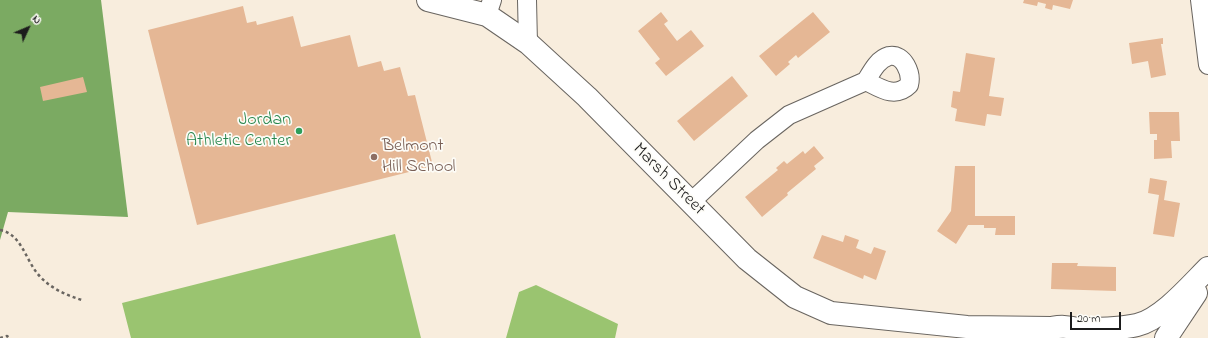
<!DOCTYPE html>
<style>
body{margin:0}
#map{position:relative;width:1208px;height:338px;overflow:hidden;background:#f8eddd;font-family:"Indie Flower",sans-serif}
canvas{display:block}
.north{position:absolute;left:8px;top:8px;width:40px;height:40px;-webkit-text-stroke:3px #fdfcf7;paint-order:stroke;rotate:46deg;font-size:11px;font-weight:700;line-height:16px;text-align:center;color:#1c1c1c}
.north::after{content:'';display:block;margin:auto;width:14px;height:18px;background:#1c1c1c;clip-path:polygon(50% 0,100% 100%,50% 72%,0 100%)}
.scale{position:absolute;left:1070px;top:312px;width:51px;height:18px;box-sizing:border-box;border:2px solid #1c1c1c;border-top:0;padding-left:5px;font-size:12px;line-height:14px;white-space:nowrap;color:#1c1c1c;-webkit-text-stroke:3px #fdfcf7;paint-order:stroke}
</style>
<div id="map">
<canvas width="1208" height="338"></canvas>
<div class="north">N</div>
<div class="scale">20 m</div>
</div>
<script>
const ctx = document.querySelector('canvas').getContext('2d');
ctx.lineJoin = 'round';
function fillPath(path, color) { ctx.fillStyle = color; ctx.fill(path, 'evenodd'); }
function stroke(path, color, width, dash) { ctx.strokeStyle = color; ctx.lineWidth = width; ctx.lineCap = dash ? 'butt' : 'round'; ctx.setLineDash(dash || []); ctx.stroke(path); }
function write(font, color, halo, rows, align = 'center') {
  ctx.font = font + ' "Indie Flower",sans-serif'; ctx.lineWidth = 3.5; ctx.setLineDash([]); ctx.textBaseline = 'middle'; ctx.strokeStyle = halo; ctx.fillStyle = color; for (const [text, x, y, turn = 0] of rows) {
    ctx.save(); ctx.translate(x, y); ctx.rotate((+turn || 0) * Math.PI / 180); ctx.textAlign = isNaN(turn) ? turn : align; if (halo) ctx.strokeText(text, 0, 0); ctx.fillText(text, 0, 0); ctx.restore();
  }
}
const green = new Path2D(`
 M 395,234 L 421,338 L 131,338 L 122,303 Z
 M 536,285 L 618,324 L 615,338 L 506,338 L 519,292 Z`);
const forest = new Path2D(`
 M 0,0 L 101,0 L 128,217 L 8,212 L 0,240 Z`);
const building = new Path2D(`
 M 1024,0 L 1073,0 L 1070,9 L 1053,5 L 1052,10 L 1045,8 L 1046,4 L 1038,2 L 1037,6 L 1023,3 Z
 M 243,6 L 247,23 L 256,21 L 257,25 L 293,16 L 301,47 L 350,35 L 358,67 L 381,61 L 384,71 L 400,67 L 408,96 L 415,95 L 433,166 L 197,225 L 148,30 Z
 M 661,12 L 668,21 L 664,24 L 677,41 L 691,30 L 704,46 L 666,76 L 655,63 L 660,59 L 638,31 Z
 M 813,12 L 830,32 L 798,58 L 796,55 L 788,62 L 790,64 L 776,76 L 759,56 Z
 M 1163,38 L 1163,44 L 1161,44 L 1166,75 L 1151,78 L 1148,61 L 1132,64 L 1129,43 Z
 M 966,53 L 995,58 L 989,96 L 1004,98 L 1001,116 L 987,114 L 985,126 L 955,121 L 957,109 L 951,107 L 953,91 L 960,92 Z
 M 732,76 L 748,96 L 694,141 L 677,121 Z
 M 83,77 L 87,92 L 43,101 L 40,87 Z
 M 1149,112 L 1179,112 L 1180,141 L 1171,141 L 1172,158 L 1154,159 L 1154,140 L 1157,140 L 1157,134 L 1150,134 Z
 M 814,146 L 824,158 L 814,166 L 816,169 L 787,193 L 788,195 L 762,217 L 745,197 L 778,170 L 776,168 L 784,161 L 787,164 L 803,151 L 805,154 Z
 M 955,166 L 975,166 L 975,216 L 1015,216 L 1015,235 L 995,235 L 996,228 L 984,228 L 984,225 L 968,225 L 956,244 L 937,231 L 951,211 Z
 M 1150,178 L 1167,181 L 1164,200 L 1180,203 L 1174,237 L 1153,234 L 1159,195 L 1148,193 Z
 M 822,235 L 843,242 L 845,235 L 859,240 L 856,248 L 871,254 L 874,247 L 886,251 L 876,280 L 864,275 L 863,279 L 813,258 Z
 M 1052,263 L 1078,263 L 1077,266 L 1116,267 L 1116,291 L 1051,289 Z`);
const path = new Path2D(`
 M 0,230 C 21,234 25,258 37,273 C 48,287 65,295 82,300
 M 0,338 L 7,336 L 10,338`);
const minor = new Path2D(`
 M 527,0 L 528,43
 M 1200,0 L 1208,65
 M 487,15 L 492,0
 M 690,203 L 757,140 L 789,115 L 866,81 C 880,88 895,99 909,85 C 912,74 904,53 889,56 C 878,59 872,71 866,81`);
const tertiary = new Path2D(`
 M 428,0 L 487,15 L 528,43 L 587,97 L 747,259 L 795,297 L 831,313 L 967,327 L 1051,328`);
const secondary = new Path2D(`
 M 1084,329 C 1102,329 1120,329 1137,325 C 1162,319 1190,286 1208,268
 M 1033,338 C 1051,321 1077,326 1096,336
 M 1166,338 L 1196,293`);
const markers = [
 [299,131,4,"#2e9e5b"],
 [374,157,4,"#8d6e63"]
];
const leisureNames = [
 ["Jordan",291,121],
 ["Athletic Center",291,142]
];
const educationNames = [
 ["Belmont",382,147],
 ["Hill School",382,168]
];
const streetNames = [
 ["Marsh Street",668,180,45]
];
fillPath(green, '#9ac470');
fillPath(forest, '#7baa62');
fillPath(building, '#e5b795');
stroke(minor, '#696560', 20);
stroke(tertiary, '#696560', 24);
stroke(secondary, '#696560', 24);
stroke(path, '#696560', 2.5, [3, 3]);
stroke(minor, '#fff', 18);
stroke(tertiary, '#fff', 22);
stroke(secondary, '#fff', 22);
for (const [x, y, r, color] of markers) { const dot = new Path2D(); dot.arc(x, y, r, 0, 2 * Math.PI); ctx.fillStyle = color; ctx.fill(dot); stroke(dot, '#fdfcf7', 1.5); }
write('18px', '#27864d', '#fdfcf7', leisureNames, 'right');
write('18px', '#785e54', '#fdfcf7', educationNames, 'left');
write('18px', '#1c1c1c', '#fdfcf7', streetNames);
</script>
